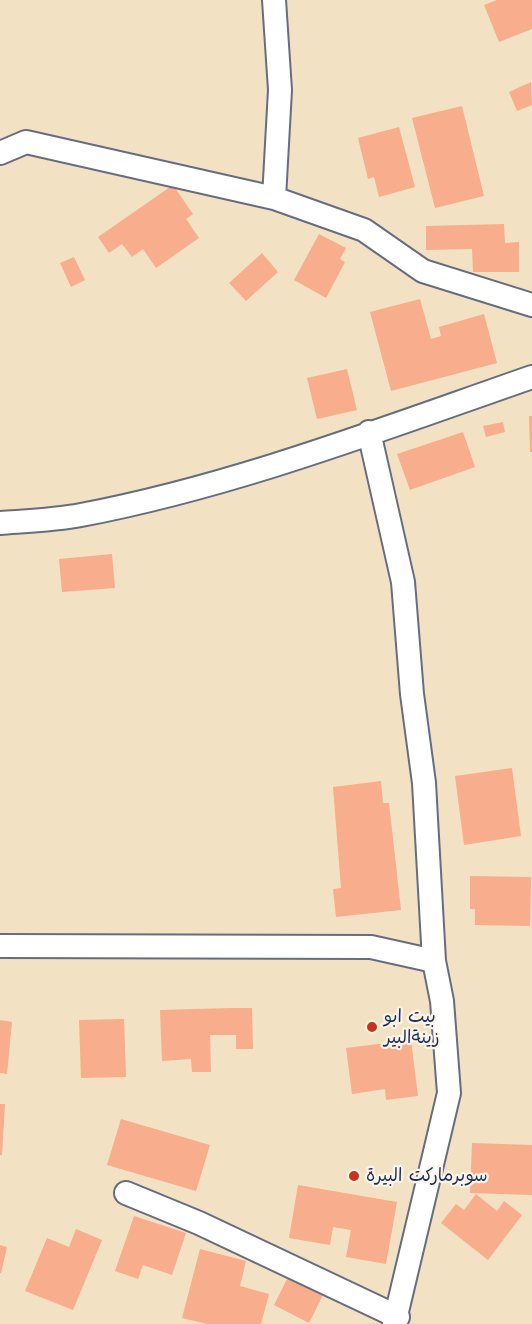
<!DOCTYPE html>
<meta charset="utf-8">
<style>
body{margin:0}
canvas{display:block;background:#f2e1c3}
</style>
<canvas width="532" height="1324"></canvas>
<script>
const ctx = document.querySelector('canvas').getContext('2d');
ctx.lineJoin = 'round';
function fillPath(path, color) { ctx.fillStyle = color; ctx.fill(path, 'evenodd'); }
function stroke(path, color, width, dash) { ctx.strokeStyle = color; ctx.lineWidth = width; ctx.lineCap = dash ? 'butt' : 'round'; ctx.setLineDash(dash || []); ctx.stroke(path); }
function write(font, color, halo, rows, align = 'center') {
  ctx.font = font + ' "Shantell Sans","Playpen Sans Arabic",sans-serif'; ctx.lineWidth = 4.5; ctx.setLineDash([]); ctx.textBaseline = 'middle'; ctx.strokeStyle = halo; ctx.fillStyle = color; for (const [text, x, y, turn = 0] of rows) {
    ctx.save(); ctx.translate(x, y); ctx.rotate((+turn || 0) * Math.PI / 180); ctx.textAlign = isNaN(turn) ? turn : align; if (halo) ctx.strokeText(text, 0, 0); ctx.fillText(text, 0, 0); ctx.restore();
  }
}
const building = new Path2D(`
 M 497,0 L 532,0 L 532,29 L 499,42 L 484,5 Z
 M 531,82 L 532,105 L 517,111 L 509,92 Z
 M 462,106 L 484,196 L 435,208 L 412,118 Z
 M 399,127 L 415,187 L 379,197 L 374,177 L 368,179 L 358,138 Z
 M 173,185 L 193,214 L 186,219 L 199,238 L 156,268 L 143,249 L 132,257 L 122,244 L 109,253 L 98,237 Z
 M 504,224 L 505,243 L 519,242 L 519,272 L 473,272 L 472,249 L 426,250 L 426,226 Z
 M 319,234 L 346,248 L 340,259 L 345,262 L 326,298 L 294,280 Z
 M 262,253 L 278,272 L 246,301 L 229,283 Z
 M 74,257 L 85,280 L 71,287 L 60,263 Z
 M 420,299 L 431,339 L 441,336 L 439,327 L 484,314 L 497,363 L 391,391 L 370,312 Z
 M 347,369 L 357,410 L 317,419 L 307,378 Z
 M 529,416 L 532,416 L 532,452 L 530,452 Z
 M 503,422 L 505,432 L 486,437 L 483,426 Z
 M 463,432 L 475,467 L 410,490 L 397,454 Z
 M 112,554 L 115,588 L 62,592 L 59,559 Z
 M 512,768 L 521,836 L 464,845 L 455,776 Z
 M 381,781 L 383,803 L 389,803 L 401,910 L 336,917 L 333,889 L 341,888 L 333,787 Z
 M 470,876 L 531,877 L 530,926 L 475,925 L 475,909 L 470,909 Z
 M 231,1008 L 252,1008 L 253,1049 L 236,1049 L 236,1035 L 210,1035 L 211,1072 L 192,1072 L 191,1059 L 162,1061 L 160,1010 Z
 M 124,1019 L 126,1077 L 81,1078 L 79,1020 Z
 M 0,1020 L 12,1022 L 7,1074 L 0,1073 Z
 M 411,1040 L 418,1096 L 386,1100 L 385,1089 L 352,1094 L 346,1048 Z
 M 0,1104 L 5,1104 L 2,1155 L 0,1155 Z
 M 121,1119 L 210,1145 L 196,1191 L 107,1165 Z
 M 472,1143 L 532,1145 L 532,1195 L 470,1193 Z
 M 298,1185 L 397,1202 L 386,1264 L 346,1257 L 351,1230 L 333,1227 L 330,1245 L 289,1238 Z
 M 476,1194 L 497,1211 L 504,1201 L 522,1215 L 488,1260 L 441,1223 L 456,1204 L 464,1210 Z
 M 134,1216 L 186,1233 L 172,1275 L 143,1265 L 138,1279 L 115,1271 Z
 M 76,1229 L 102,1240 L 73,1310 L 25,1291 L 47,1238 L 69,1247 Z
 M 0,1245 L 7,1247 L 1,1273 L 0,1273 Z
 M 200,1249 L 246,1261 L 240,1286 L 269,1294 L 261,1324 L 207,1324 L 182,1318 Z
 M 288,1277 L 323,1295 L 309,1323 L 274,1305 Z`);
const minor = new Path2D(`
 M 274,0 L 280,90 L 274,198 L 364,230 L 423,271 L 532,305
 M 0,153 L 26,142 L 274,198
 M 369,432 L 403,582 L 412,694 L 424,783 L 434,961 L 442,1001 L 449,1093 L 394,1324
 M 0,523 C 27,521 55,520 81,515 C 234,486 385,428 532,377
 M 0,946 L 371,947 L 434,961
 M 126,1193 L 199,1223 L 398,1317`);
const markers = [
 [372,1027,6,"#c8321e"],
 [354,1176,6,"#c8321e"]
];
const poiNames = [
 ["بيت ابو",384,1017],
 ["زينةالبير",384,1038],
 ["سوبرماركت البيرة",366,1176]
];
fillPath(building, '#f8ad8c');
stroke(minor, '#666d81', 26);
stroke(minor, '#fff', 22);
for (const [x, y, r, color] of markers) { const dot = new Path2D(); dot.arc(x, y, r, 0, 2 * Math.PI); ctx.fillStyle = color; ctx.fill(dot); stroke(dot, '#fcf5e5', 2); }
write('18px', '#1b2f5e', '#fcf5e5', poiNames, 'left');
</script>
